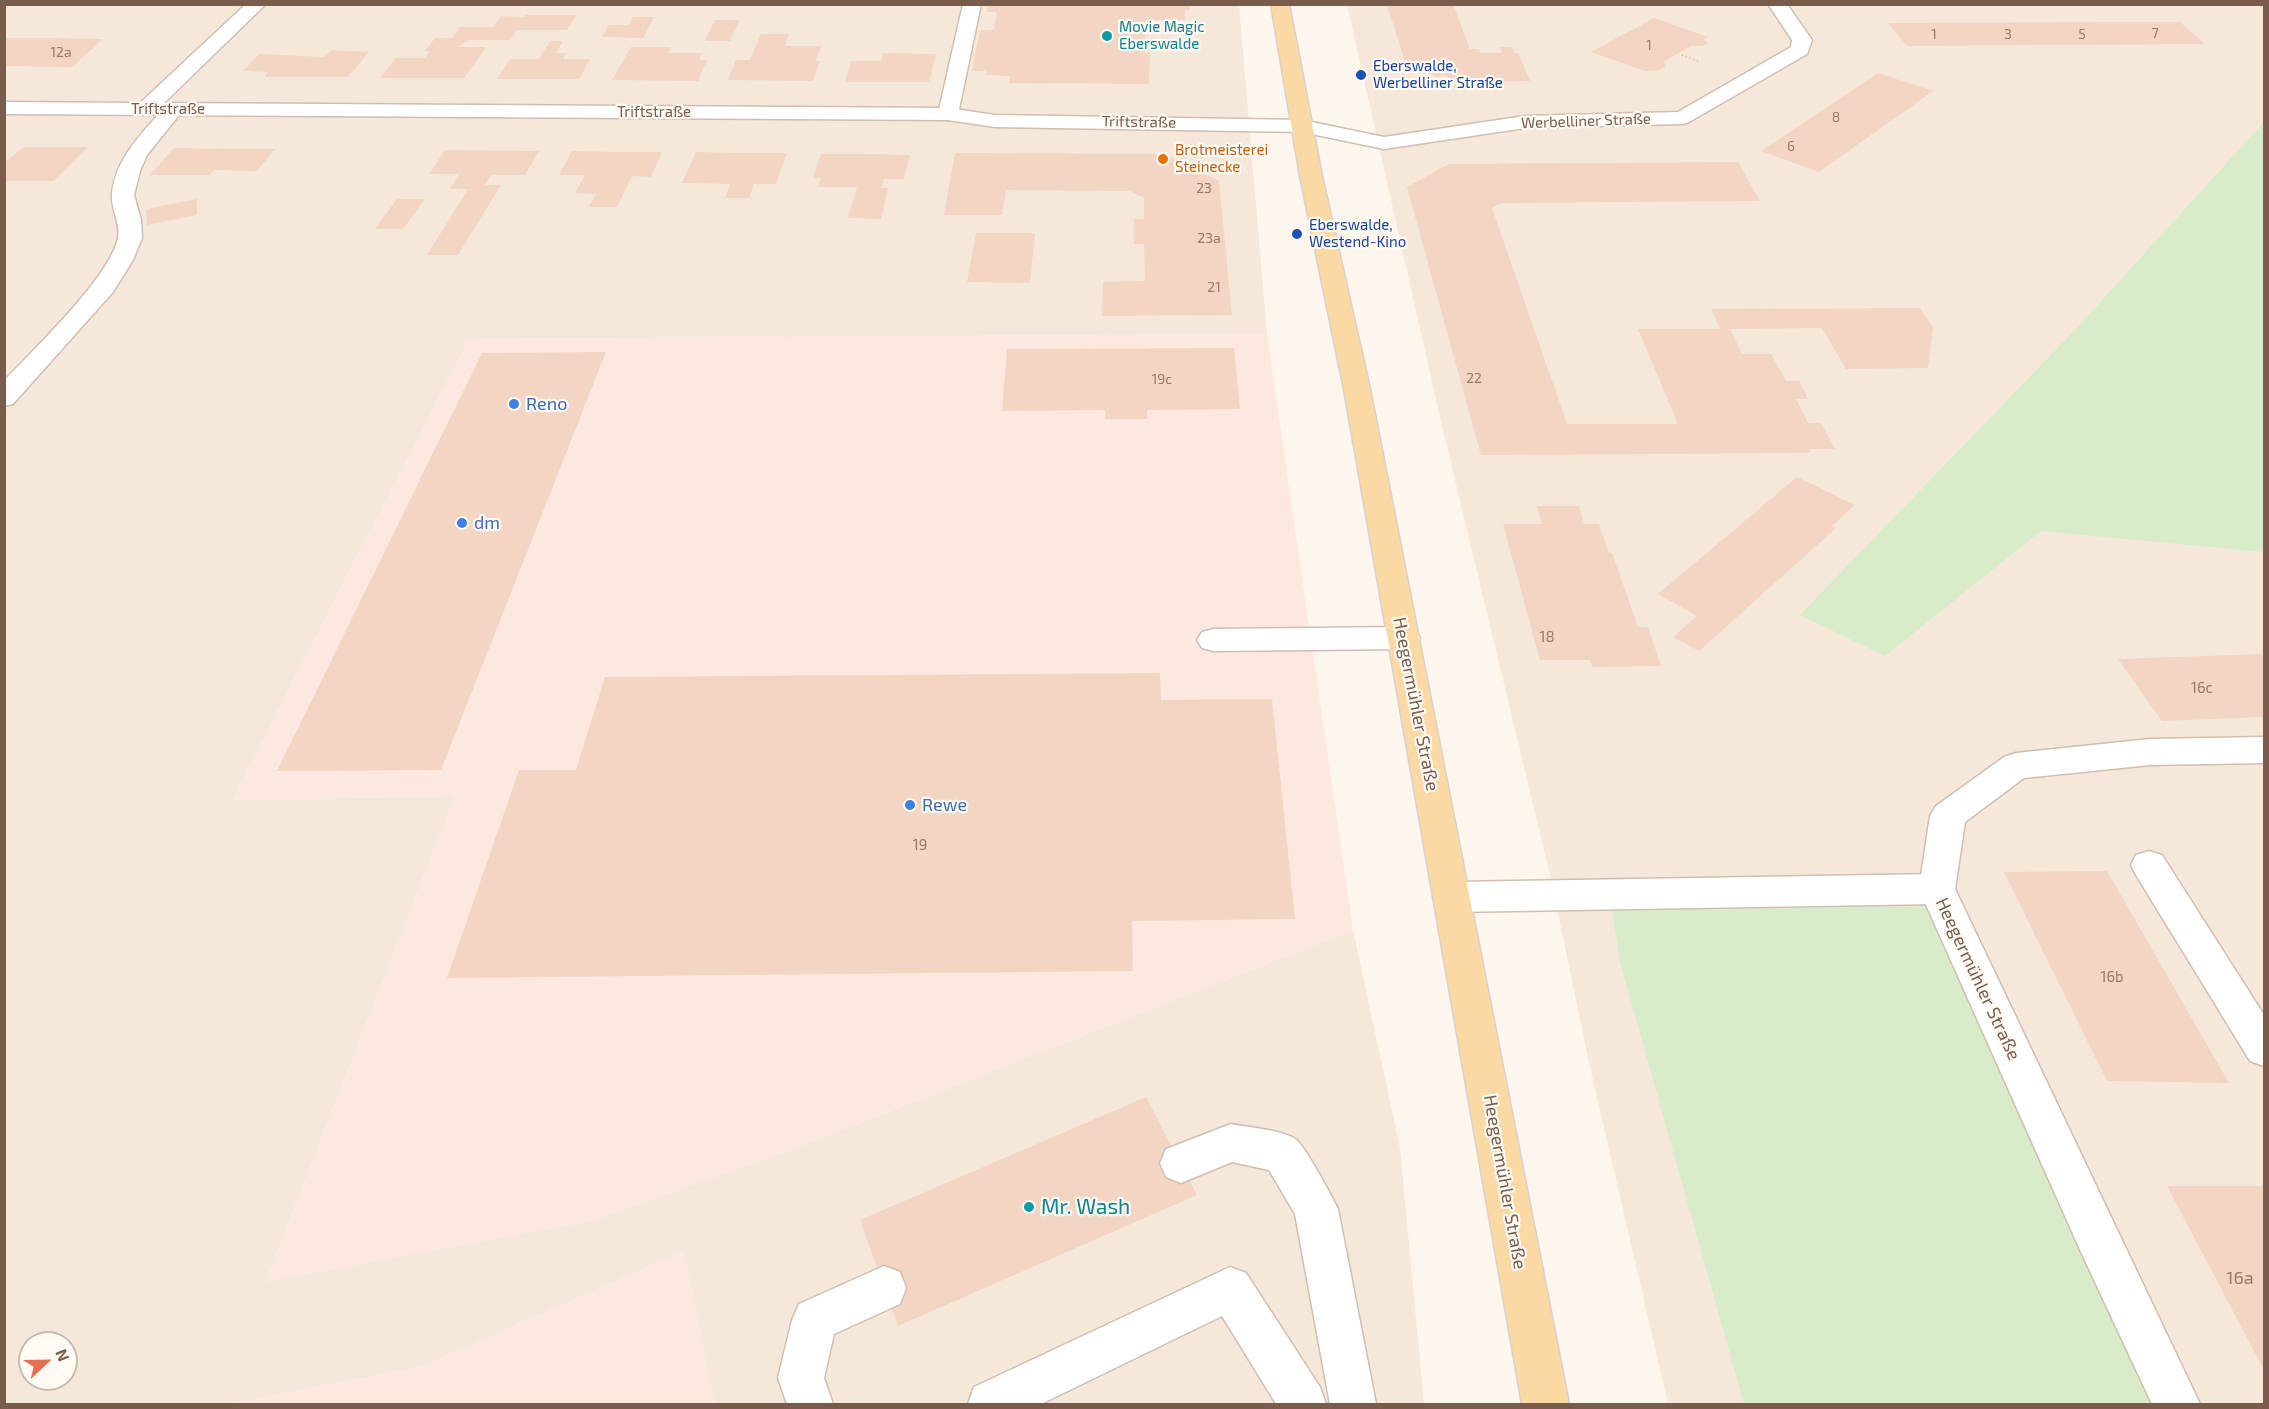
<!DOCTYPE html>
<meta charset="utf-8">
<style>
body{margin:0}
#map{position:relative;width:2269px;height:1409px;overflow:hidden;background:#fdf6ec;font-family:"Exo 2",sans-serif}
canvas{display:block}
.frame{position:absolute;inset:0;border:6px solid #7a5c4d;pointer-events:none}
.north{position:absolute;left:18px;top:1331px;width:60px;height:60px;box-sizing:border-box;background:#fffaf3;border:2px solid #cabbb1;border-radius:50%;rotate:68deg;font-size:16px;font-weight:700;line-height:24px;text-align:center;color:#7a5c4d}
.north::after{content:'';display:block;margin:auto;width:21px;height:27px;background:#e76f51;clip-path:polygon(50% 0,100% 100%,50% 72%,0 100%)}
</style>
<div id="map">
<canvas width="2269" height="1409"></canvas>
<div class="frame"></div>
<div class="north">N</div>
</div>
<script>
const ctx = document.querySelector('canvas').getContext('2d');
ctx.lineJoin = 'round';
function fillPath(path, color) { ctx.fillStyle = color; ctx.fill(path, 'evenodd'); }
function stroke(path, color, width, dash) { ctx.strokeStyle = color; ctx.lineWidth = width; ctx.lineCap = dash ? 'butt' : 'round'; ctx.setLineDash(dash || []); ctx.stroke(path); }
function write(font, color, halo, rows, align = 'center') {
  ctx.font = font + ' "Exo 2",sans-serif'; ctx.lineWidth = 4.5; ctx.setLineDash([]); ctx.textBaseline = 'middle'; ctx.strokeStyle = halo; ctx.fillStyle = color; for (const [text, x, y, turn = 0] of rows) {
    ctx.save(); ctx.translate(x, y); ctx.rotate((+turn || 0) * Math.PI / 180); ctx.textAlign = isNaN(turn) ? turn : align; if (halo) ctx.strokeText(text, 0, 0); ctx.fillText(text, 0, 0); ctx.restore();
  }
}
const residential = new Path2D(`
 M 5,5 L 1239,5 L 1267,334 L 469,339 L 232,800 L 455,796 L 266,1281 L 591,1221 L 793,1149 L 1353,930 L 1400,1148 L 1424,1404 L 714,1404 L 684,1251 L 424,1366 L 230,1404 L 5,1404 ZM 30,1343 L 66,1343 L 66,1379 L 30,1379 Z
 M 1347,5 L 2264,5 L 2264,1404 L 1668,1404 L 1590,1067 L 1550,875 L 1442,426 Z`);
const commercial = new Path2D(`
 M 1267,334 L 1353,930 L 793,1149 L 591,1221 L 266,1282 L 455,796 L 232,800 L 469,339 Z
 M 684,1251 L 714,1404 L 230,1404 L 424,1366 Z`);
const green = new Path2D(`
 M 2264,122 L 2264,552 L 2041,531 L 1885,656 L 1800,615 L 2074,331 Z
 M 1926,906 L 2153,1404 L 1744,1404 L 1620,962 L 1612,911 Z`);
const building = new Path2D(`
 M 988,4 L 1190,4 L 1190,10 L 1185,10 L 1185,20 L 1146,20 L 1145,53 L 1150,53 L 1149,84 L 1009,83 L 1010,76 L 986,75 L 986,71 L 972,71 L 980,30 L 994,30 L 997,12 L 987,12 Z
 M 1387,4 L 1453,4 L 1470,49 L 1479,49 L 1480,53 L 1502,53 L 1500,47 L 1512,47 L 1514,53 L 1518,53 L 1530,81 L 1460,82 L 1443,75 L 1438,77 L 1413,68 L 1419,65 L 1404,59 Z
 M 526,15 L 577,15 L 567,30 L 517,30 L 510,40 L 469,40 L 458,47 L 486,47 L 464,78 L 380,78 L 396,58 L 425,58 L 430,51 L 425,51 L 435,38 L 452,38 L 460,27 L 493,27 L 501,16 L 525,17 Z
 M 633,17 L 654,17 L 643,38 L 602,37 L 609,25 L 629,25 Z
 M 1654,18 L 1708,37 L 1704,39 L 1708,43 L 1702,46 L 1691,46 L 1663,62 L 1666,66 L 1659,70 L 1645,71 L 1591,52 Z
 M 715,20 L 740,20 L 730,41 L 705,41 Z
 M 2107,22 L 2180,22 L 2205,44 L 1907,46 L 1888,23 Z
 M 761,34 L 789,34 L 785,46 L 821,46 L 816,61 L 820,61 L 813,81 L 728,80 L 736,60 L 750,60 Z
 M 4,38 L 51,38 L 103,39 L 72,67 L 4,66 Z
 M 550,41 L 563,41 L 556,53 L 566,53 L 563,59 L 590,59 L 579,79 L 497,79 L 510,59 L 539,59 Z
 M 631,47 L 671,47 L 668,53 L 702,53 L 699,60 L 707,60 L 698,81 L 612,80 Z
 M 331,50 L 369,52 L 348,77 L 265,77 L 268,72 L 243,71 L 259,54 L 324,57 Z
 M 883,53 L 936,54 L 929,82 L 845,82 L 851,61 L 881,61 Z
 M 1878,73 L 1933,91 L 1819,172 L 1761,151 Z
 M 24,147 L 88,147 L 54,181 L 4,181 L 4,163 Z
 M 174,148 L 233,149 L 275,149 L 257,171 L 214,170 L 210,175 L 150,175 Z
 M 445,150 L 539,151 L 525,175 L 491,175 L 485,185 L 501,185 L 458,255 L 427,255 L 468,189 L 450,189 L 459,174 L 429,174 Z
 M 572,151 L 617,152 L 662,152 L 651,177 L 632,176 L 617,207 L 589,207 L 596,194 L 575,193 L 585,175 L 559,175 Z
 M 696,152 L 742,153 L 787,153 L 776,184 L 754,184 L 749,198 L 725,198 L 730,184 L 682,183 Z
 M 955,153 L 1164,154 L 1219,181 L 1232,315 L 1102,316 L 1103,282 L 1145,281 L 1144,244 L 1134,244 L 1134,219 L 1144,219 L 1144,198 L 1130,191 L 1006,190 L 1002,215 L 944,215 Z
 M 821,154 L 867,154 L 910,155 L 904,179 L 884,179 L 881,188 L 888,188 L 881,219 L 848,218 L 857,187 L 818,187 L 821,178 L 813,178 Z
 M 1738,162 L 1760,201 L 1502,203 L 1492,208 L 1567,424 L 1678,424 L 1638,329 L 1720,329 L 1711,309 L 1920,308 L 1933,328 L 1928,368 L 1846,369 L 1822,328 L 1730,329 L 1742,354 L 1771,354 L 1786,381 L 1799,381 L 1808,399 L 1796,399 L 1808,423 L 1821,423 L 1835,449 L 1809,449 L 1811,453 L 1481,455 L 1407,187 L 1449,164 Z
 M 197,199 L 197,215 L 147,225 L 146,209 Z
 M 397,199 L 425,199 L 403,229 L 375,229 Z
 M 976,233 L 1035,233 L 1030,283 L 967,282 Z
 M 1234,348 L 1240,409 L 1147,410 L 1147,419 L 1105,419 L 1105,410 L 1002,411 L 1007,349 Z
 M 606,352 L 441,770 L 277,771 L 482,353 Z
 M 1797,477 L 1855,505 L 1832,526 L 1836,528 L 1699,651 L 1673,637 L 1697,616 L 1658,594 Z
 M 1537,506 L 1579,506 L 1584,524 L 1599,524 L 1609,553 L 1612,553 L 1638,627 L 1648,627 L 1661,666 L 1593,667 L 1590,660 L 1540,660 L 1503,524 L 1542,524 Z
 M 2264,654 L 2264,717 L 2162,721 L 2118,659 Z
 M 1160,673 L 1161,700 L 1272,699 L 1295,919 L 1132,921 L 1133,971 L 447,978 L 519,770 L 576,770 L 605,677 Z
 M 2107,871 L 2229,1083 L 2107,1081 L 2004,872 Z
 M 1146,1097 L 1197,1195 L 898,1326 L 860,1220 Z
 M 2167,1186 L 2264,1186 L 2264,1370 Z`);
const path = new Path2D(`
 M 1682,55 L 1698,61`);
const service = new Path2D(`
 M 963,4 L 981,4 L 958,114 L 955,118 L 948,120 L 941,118 L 938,114 Z
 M 174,103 L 181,105 L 184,109 L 147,155 L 140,171 L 134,195 L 141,220 L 142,238 L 133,260 L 113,292 L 13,404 L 4,406 L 4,381 C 33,350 110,277 118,238 C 121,223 110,208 112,193 C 116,157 144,131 167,105 Z
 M 1404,627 L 1415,630 L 1420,638 L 1415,646 L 1404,649 L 1213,651 L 1202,648 L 1197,640 L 1202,632 L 1213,629 Z
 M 2149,851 L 2162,855 L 2264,1015 L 2264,1066 L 2250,1061 L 2136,875 L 2131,865 L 2136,855 Z
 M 1937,874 L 1950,879 L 1955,889 L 1950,899 L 1937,904 L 1453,912 L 1440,908 L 1435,897 L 1440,886 L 1453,882 Z
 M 1231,1124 C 1251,1128 1276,1129 1294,1138 C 1304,1143 1332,1197 1338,1209 L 1376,1404 L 1330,1404 L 1295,1214 L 1269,1170 L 1232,1162 L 1181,1183 L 1166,1177 L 1160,1163 L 1166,1149 Z
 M 884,1266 L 900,1272 L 906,1288 L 900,1304 L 834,1334 L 824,1378 L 833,1404 L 787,1404 L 778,1378 L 792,1320 L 799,1304 Z
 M 1230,1267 L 1246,1273 L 1320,1387 L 1326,1404 L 1276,1404 L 1222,1316 L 1041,1404 L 968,1404 L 974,1387 Z`);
const minor = new Path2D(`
 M 246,4 L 266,4 L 164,103 L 948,108 L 995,115 L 1302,120 L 1384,137 L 1525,116 L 1678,112 L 1791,47 L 1792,40 L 1768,4 L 1787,4 L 1812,40 L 1807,54 L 1689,122 L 1682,124 L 1525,128 L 1384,149 L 1302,132 L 995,127 L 948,120 L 4,114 L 4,102 L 140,103 Z
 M 2264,737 L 2264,763 L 2150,765 L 2024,778 L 1965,822 L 1955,889 L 2200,1404 L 2152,1404 L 2081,1252 L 1919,889 L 1930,816 L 1936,806 L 2004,757 L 2016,753 L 2150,739 Z`);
const primary = new Path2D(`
 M 1271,4 L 1289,4 L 1322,176 L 1370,389 L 1569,1404 L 1522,1404 L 1344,389 L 1300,176 Z`);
const markers = [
 [1107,36,6,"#0f9aa8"],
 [1361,75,6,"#1a4fb4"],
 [1163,159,6,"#e8710a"],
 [1297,234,6,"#1a4fb4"],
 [514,404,6,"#3f7fe0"],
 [462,523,6,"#3f7fe0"],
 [910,805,6,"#3f7fe0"],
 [1029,1207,6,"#0f9aa8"]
];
const farNumbernames = [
 ["7",2155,33],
 ["1",1934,34],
 ["3",2008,34],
 ["5",2082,34],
 ["1",1649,45],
 ["12a",61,52],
 ["8",1836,117],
 ["6",1791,146],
 ["23",1204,188],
 ["23a",1209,238],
 ["21",1214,287],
 ["22",1474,378],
 ["19c",1162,379]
];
const farCulturenames = [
 ["Movie Magic",1119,27],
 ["Eberswalde",1119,44]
];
const farTransitnames = [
 ["Eberswalde,",1373,66],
 ["Werbelliner Straße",1373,83],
 ["Eberswalde,",1309,225],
 ["Westend-Kino",1309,242]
];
const farStreetnames = [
 ["Triftstraße",168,109],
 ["Triftstraße",654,112],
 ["Werbelliner Straße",1586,121,-2],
 ["Triftstraße",1139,122,1]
];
const farFoodnames = [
 ["Brotmeisterei",1175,150],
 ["Steinecke",1175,167]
];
const numberNames = [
 ["18",1547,637],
 ["16c",2202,688],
 ["19",920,845],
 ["16b",2112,977]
];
const shopNames = [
 ["Reno",526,404],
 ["dm",474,523],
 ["Rewe",922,805]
];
const streetNames = [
 ["Heegermühler Straße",1416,704,79],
 ["Heegermühler Straße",1978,979,65],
 ["Heegermühler Straße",1505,1182,80]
];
const nearNumbernames = [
 ["16a",2240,1278]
];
const nearCulturenames = [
 ["Mr. Wash",1041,1207]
];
fillPath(residential, '#f5e8da');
fillPath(commercial, '#fde8e0');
fillPath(green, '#d8ecc9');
fillPath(building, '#f3d5c3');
stroke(service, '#d1beb0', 3);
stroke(minor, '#d1beb0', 3);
stroke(primary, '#dad1cd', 3);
stroke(path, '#d9b8a5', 2, [1, 3]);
fillPath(service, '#fff');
fillPath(minor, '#fff');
fillPath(primary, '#fbd9a5');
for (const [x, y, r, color] of markers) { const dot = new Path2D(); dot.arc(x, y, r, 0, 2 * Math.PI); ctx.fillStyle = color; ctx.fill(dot); stroke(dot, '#fffaf3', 2); }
write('14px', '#987a6a', null, farNumbernames);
write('15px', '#0d838f', '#fffaf3', farCulturenames, 'left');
write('15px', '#164399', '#fffaf3', farTransitnames, 'left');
write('15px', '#7a5c4d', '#fffaf3', farStreetnames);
write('15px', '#c56008', '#fffaf3', farFoodnames, 'left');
write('15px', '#987a6a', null, numberNames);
write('18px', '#366cbe', '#fffaf3', shopNames, 'left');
write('18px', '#7a5c4d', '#fffaf3', streetNames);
write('18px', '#987a6a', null, nearNumbernames);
write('21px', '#0d838f', '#fffaf3', nearCulturenames, 'left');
</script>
